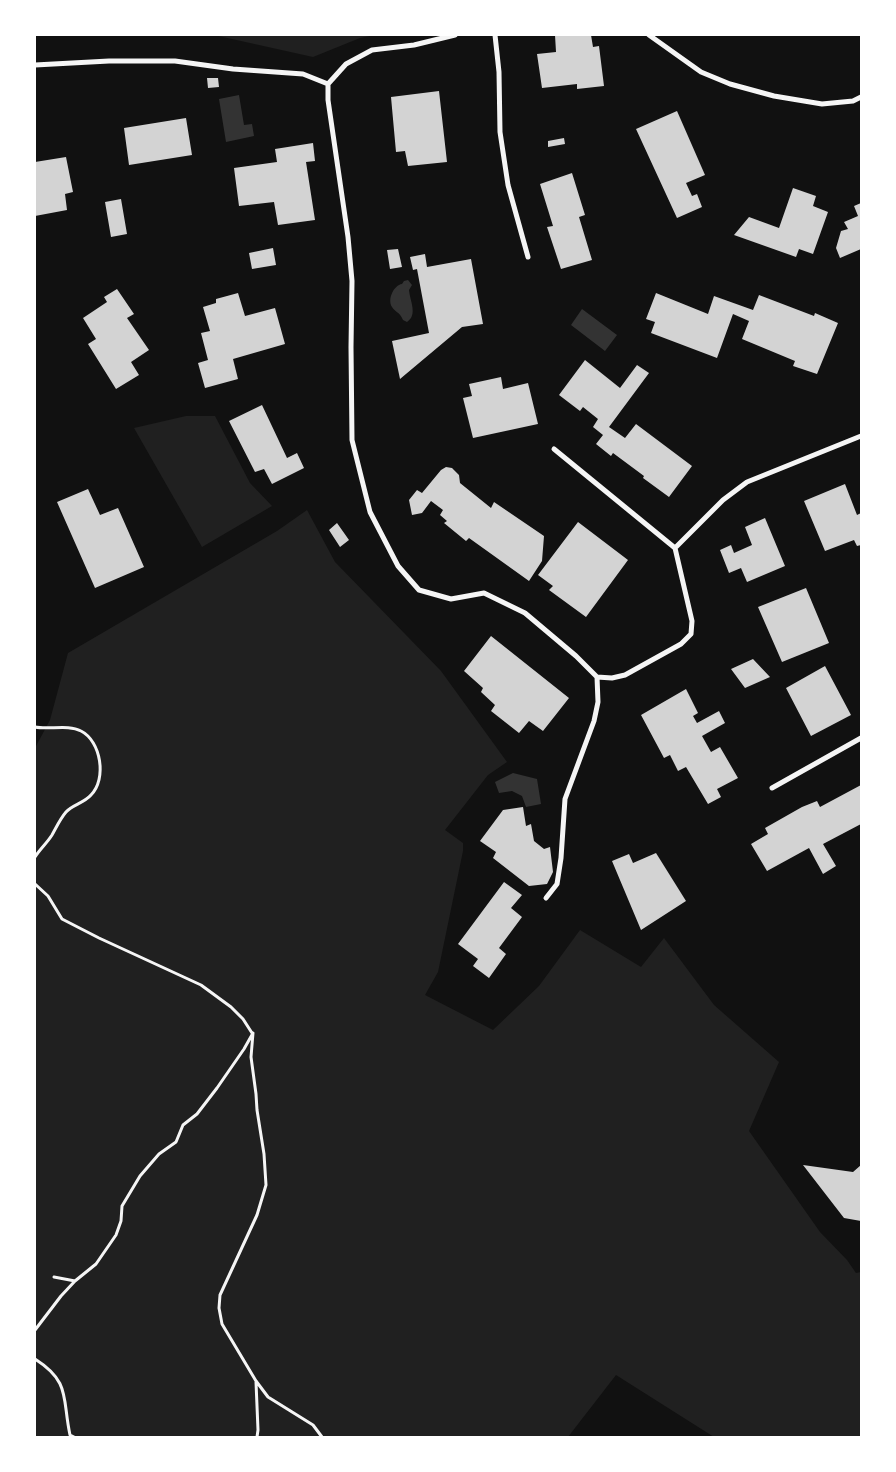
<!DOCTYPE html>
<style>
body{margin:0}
#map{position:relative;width:896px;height:1472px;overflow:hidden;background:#111;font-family:"Space Grotesk",sans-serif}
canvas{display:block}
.frame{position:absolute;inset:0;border:36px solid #fff;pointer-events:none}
</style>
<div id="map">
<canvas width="896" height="1472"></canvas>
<div class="frame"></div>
</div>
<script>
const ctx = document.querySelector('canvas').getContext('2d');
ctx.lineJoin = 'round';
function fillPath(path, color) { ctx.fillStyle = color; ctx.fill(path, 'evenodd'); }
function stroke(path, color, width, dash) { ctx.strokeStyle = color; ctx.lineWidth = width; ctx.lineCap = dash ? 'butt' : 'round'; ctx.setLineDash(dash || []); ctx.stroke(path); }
const green = new Path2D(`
 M 214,35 L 374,35 L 360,38 L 313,57 Z
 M 186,416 L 215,416 L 250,483 L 272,506 L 202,547 L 134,428 Z
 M 307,510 L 335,562 L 441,671 L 507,762 L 488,775 L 445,830 L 463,843 L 463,851 L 438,972 L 425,995 L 493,1030 L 539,986 L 580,930 L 641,967 L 664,938 L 714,1005 L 779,1062 L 749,1131 L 820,1232 L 847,1260 L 856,1273 L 861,1272 L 861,1437 L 714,1437 L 616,1375 L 568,1437 L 35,1437 L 35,748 L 50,720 L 68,653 L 277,531 Z`);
const water = new Path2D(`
 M 239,95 L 244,125 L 252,124 L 254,136 L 226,142 L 219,99 Z
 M 408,280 L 412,285 L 409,290 C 410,301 418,315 407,322 L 403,320 C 399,311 396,313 392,307 C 387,299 394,285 402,284 L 404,281 Z
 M 582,309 L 617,335 L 605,351 L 571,325 Z
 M 513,773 L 537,779 L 541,804 L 526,807 L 522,796 L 512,791 L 499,793 L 495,782 Z`);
const building = new Path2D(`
 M 555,35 L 591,35 L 593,47 L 599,46 L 604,86 L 577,89 L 577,84 L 542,88 L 537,54 L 556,52 Z
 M 207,78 L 218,78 L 219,87 L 208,88 Z
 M 439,91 L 447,162 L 408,166 L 405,151 L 396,152 L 391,97 Z
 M 677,111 L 705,175 L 686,183 L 692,196 L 697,194 L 702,207 L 677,218 L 636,129 Z
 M 186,118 L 192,155 L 129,165 L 124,128 Z
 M 564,138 L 565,144 L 548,147 L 548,141 Z
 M 313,143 L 315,161 L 306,162 L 315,220 L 278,225 L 274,202 L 239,206 L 234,168 L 277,162 L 275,149 Z
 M 66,157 L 73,192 L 65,194 L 67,210 L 35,216 L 35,162 Z
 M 572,173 L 585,215 L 579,217 L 592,260 L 561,269 L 547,227 L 553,226 L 540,184 Z
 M 793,188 L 816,196 L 813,206 L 828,212 L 813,254 L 799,249 L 796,257 L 734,235 L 749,217 L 779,228 Z
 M 121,199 L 127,234 L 111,237 L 105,202 Z
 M 861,203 L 861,249 L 840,258 L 836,248 L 841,231 L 848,229 L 844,222 L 858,216 L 854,206 Z
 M 273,248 L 276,265 L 252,269 L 249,253 Z
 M 398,249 L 402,267 L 390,269 L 387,250 Z
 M 425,254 L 427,267 L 471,259 L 483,324 L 462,327 L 400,379 L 392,341 L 429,333 L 417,269 L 413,270 L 410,257 Z
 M 117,289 L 134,314 L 127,318 L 149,350 L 131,362 L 139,375 L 116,389 L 88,344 L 96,339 L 83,318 L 107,302 L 104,297 Z
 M 238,293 L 245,316 L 275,308 L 285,344 L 233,359 L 238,379 L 205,388 L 198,363 L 208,360 L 201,333 L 210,331 L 203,307 L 216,303 L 216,299 Z
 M 656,293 L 708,314 L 714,296 L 753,310 L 759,295 L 814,316 L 815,313 L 838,323 L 817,374 L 793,366 L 795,361 L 742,339 L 749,321 L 733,314 L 717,358 L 651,333 L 655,322 L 646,319 Z
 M 585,360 L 620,388 L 637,365 L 649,373 L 609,427 L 625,438 L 636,424 L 692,466 L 669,497 L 643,478 L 644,476 L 613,453 L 611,456 L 596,444 L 603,435 L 593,427 L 598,419 L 583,407 L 580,411 L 559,395 Z
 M 501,377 L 503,389 L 528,383 L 538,424 L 473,438 L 463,398 L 472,396 L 469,384 Z
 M 262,405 L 287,458 L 297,453 L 304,468 L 272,484 L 264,469 L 255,472 L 229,421 Z
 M 446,467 L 452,468 L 459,475 L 460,483 L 491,508 L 494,502 L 544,536 L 542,561 L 529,581 L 469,538 L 466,541 L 444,523 L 447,521 L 440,515 L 443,510 L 431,501 L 422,513 L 412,515 L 409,500 L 417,490 L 422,493 L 441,470 Z
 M 845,484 L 857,515 L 861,513 L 861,545 L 857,546 L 854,540 L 825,551 L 804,501 Z
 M 88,489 L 100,515 L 118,508 L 144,567 L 95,588 L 57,502 Z
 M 765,518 L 785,566 L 747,582 L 741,568 L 729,573 L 720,550 L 731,545 L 734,553 L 752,545 L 745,527 Z
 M 578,522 L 628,560 L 586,617 L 549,590 L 553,586 L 538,575 Z
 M 337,523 L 349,540 L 340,547 L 329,530 Z
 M 806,588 L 829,643 L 782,662 L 758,607 Z
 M 491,636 L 569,698 L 543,731 L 529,721 L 519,733 L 491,711 L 495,705 L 481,692 L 483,688 L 464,671 Z
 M 753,659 L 770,677 L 745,688 L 731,669 Z
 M 825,666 L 851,715 L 811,736 L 786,688 Z
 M 686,689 L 698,713 L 693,716 L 697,723 L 719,711 L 725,723 L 702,736 L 711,752 L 720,747 L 738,778 L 717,789 L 721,797 L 708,804 L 686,767 L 678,771 L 670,755 L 664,758 L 641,715 Z
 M 861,785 L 861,824 L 823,844 L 836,866 L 823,874 L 809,848 L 767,871 L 751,844 L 768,834 L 765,828 L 802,807 L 817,801 L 820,807 Z
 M 523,807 L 526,826 L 531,824 L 534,841 L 544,849 L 550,847 L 553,872 L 547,884 L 529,886 L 493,858 L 496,852 L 480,841 L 503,810 Z
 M 656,853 L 686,901 L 641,930 L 612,861 L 629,854 L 633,863 Z
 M 504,882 L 522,895 L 511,908 L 522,917 L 499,948 L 506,954 L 489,978 L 473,966 L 478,959 L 458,944 Z
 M 803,1165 L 853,1172 L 861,1165 L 861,1221 L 844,1218 Z`);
const path = new Path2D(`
 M 35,727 C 49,730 68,724 81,731 C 101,741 107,779 91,795 C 84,803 72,805 66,812 C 60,819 56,828 52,835 C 47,843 40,849 35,857
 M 35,884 L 48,896 L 62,919 L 99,938 L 201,985 L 231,1007 L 243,1019 L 252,1033
 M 54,1277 L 75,1281 L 96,1264 L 116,1235 L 121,1221 L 122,1206 L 140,1176 L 159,1154 L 176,1142 L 183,1125 L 197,1114 L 217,1088 L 244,1049 L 253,1033 L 251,1057 L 256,1094 L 257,1110 L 264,1154 L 266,1185 L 257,1215 L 220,1295 L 219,1308 L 222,1324 L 256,1381 L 268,1397 L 313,1425 L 322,1437
 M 35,1330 L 61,1296 L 75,1281
 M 35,1359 C 71,1382 62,1398 70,1435 L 74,1437
 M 256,1382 L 258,1430 L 257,1437`);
const minor = new Path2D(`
 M 495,35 L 499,72 L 500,132 L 508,185 L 528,257
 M 649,35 L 701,72 L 730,84 L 774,96 L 822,104 L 853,101 L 861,97
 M 35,65 L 109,61 L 175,61 L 233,69 L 303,74 L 328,84
 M 328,84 L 328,100 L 348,237 L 352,281 L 351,347 L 352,440 L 370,512 L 398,566 L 419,590 L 451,599 L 484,593 L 525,613 L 576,656 L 597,677 L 612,678 L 625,675 L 681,644 L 691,634 L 692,621 L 675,548 L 723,500 L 747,482 L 861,436
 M 328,84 L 346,64 L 372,50 L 414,45 L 455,35
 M 554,449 L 675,548
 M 772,788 L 861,738
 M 546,898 L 557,884 L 561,858 L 565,799 L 594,721 L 598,702 L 597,677`);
fillPath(green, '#202020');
fillPath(water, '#333');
fillPath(building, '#d3d3d3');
stroke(path, '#f5f5f5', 3);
stroke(minor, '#f5f5f5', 5);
</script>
